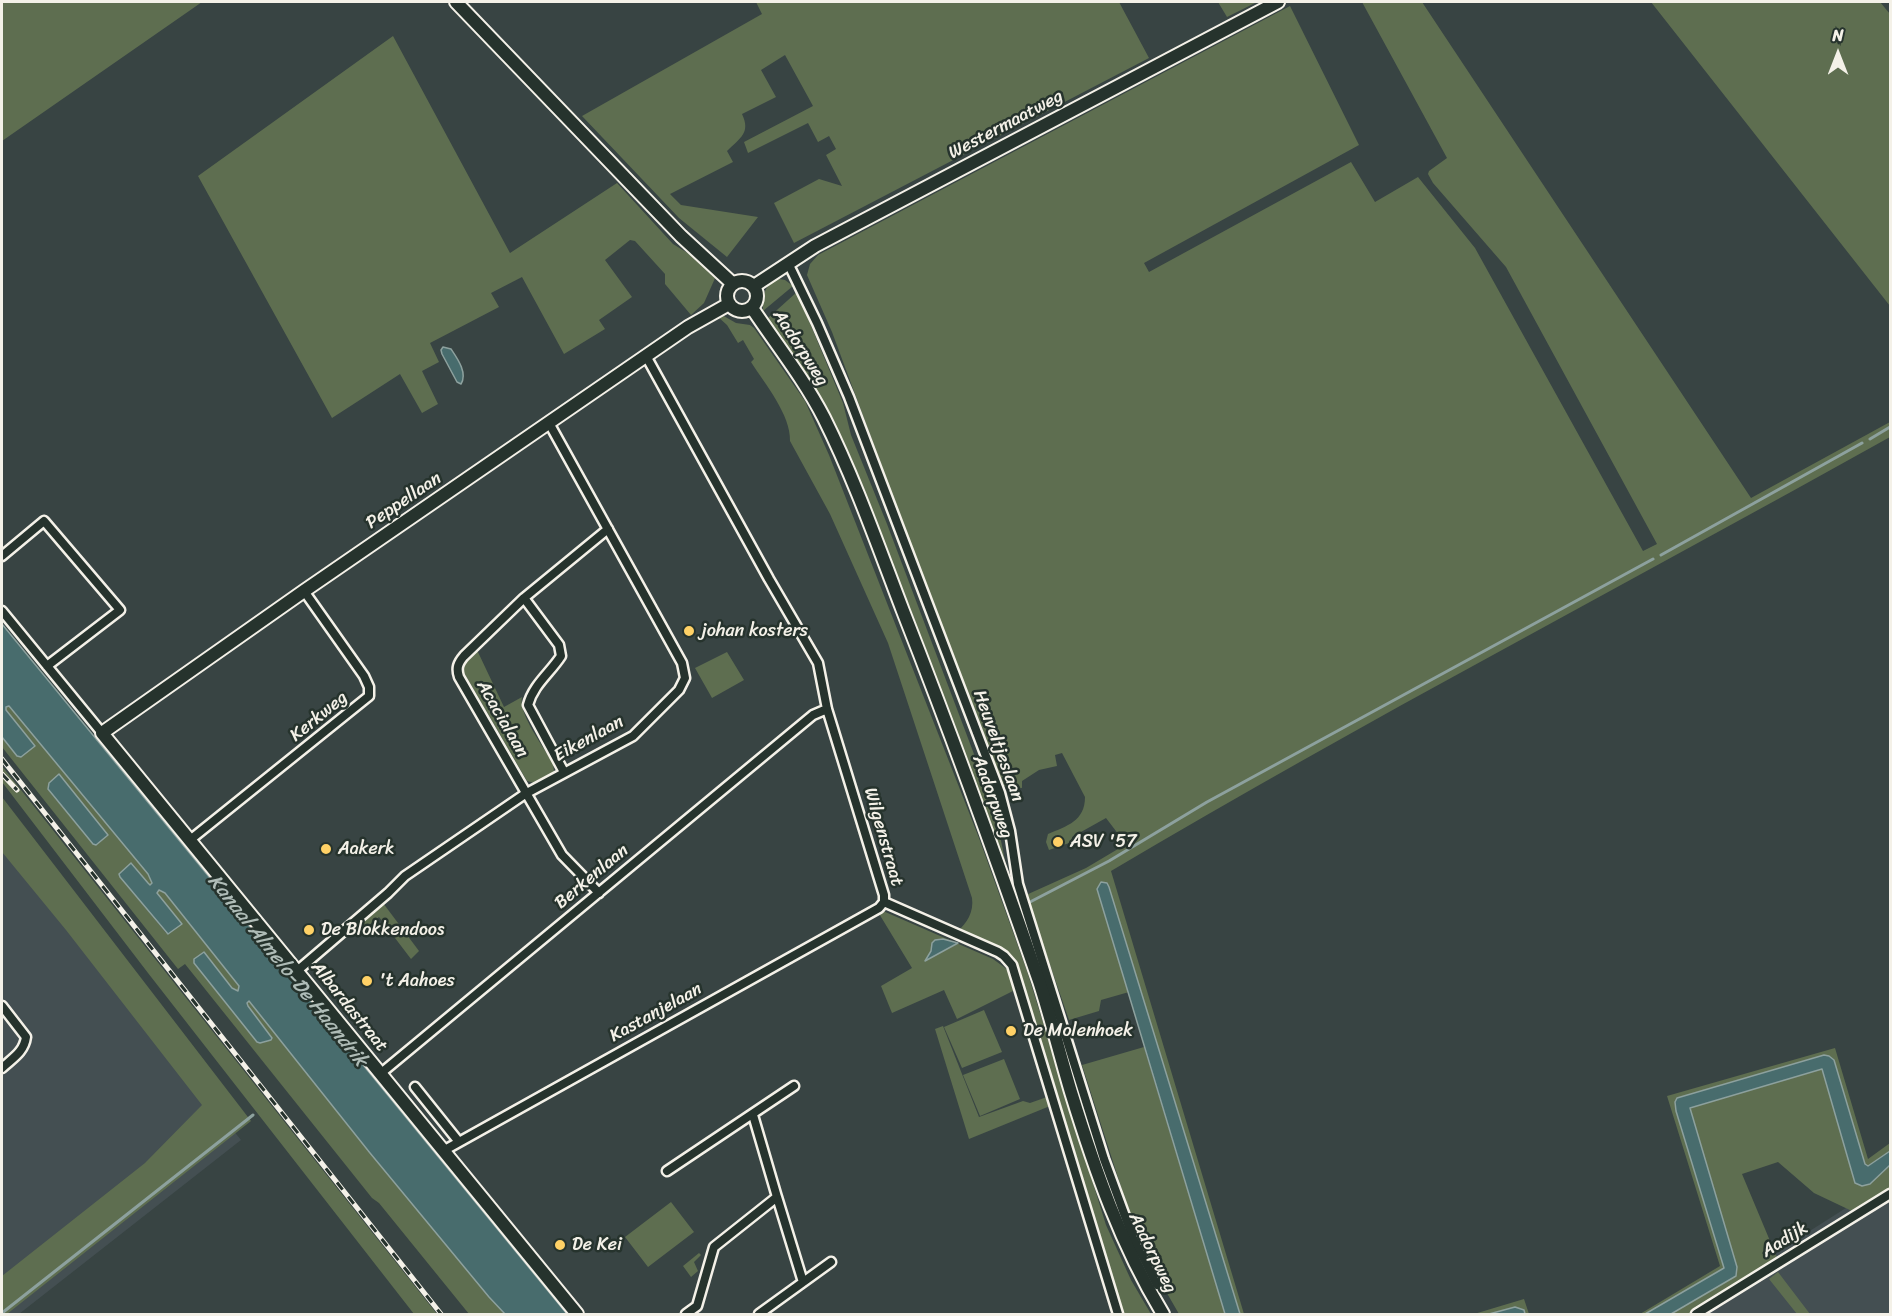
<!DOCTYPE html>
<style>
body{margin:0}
#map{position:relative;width:1892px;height:1316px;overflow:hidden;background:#384443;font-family:Sriracha,sans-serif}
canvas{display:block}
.frame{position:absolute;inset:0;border:3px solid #f4f1e8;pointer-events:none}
.north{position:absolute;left:1808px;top:24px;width:60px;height:60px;-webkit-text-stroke:4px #26332d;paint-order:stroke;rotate:0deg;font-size:16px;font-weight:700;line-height:24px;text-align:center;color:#f4f1e8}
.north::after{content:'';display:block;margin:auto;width:21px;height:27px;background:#f4f1e8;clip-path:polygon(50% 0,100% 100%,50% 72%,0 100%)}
</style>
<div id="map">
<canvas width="1892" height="1316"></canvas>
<div class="frame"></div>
<div class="north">N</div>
</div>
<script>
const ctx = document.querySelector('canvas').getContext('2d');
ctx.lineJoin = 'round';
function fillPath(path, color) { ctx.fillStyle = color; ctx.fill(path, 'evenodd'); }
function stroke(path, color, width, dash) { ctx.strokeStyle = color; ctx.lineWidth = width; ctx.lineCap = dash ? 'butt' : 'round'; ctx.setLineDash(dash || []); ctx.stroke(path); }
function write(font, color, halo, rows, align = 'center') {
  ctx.font = font + ' Sriracha,sans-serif'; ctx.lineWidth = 5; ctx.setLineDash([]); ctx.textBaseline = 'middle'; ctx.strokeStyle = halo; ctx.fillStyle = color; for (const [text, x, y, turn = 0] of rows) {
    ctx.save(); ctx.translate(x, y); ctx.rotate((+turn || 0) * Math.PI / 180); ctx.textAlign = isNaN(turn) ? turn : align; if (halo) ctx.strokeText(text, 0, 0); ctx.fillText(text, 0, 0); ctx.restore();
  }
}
const built = new Path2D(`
 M 2,841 L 241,1140 L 19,1314 L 2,1314 Z
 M 1890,1180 L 1890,1314 L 1679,1314 Z`);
const green = new Path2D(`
 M 2,2 L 202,2 L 2,141 Z
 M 756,2 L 1119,2 L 1149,58 L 794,243 L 774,203 L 819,179 L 842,186 L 826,155 L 836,149 L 829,136 L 818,142 L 808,123 L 748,153 L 744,142 L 813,106 L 785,55 L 761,70 L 776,97 L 742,114 C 751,133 740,138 727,151 L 733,162 L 670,194 L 681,205 L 758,217 L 727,257 L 679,218 L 582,116 L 762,14 Z
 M 1218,2 L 1257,2 L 1227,17 Z
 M 1362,2 L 1422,2 L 1751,498 L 1890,422 L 1890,437 C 1631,582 1367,719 1111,871 L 1244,1314 L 1240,1314 L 1109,887 L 1097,889 L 1129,992 L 1101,1000 L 1099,1011 L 1069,1020 L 1026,895 L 1086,868 L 1123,846 L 1119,835 L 1106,818 L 1072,837 L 1072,842 L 1049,850 L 1046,842 L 1048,834 C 1067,826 1085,821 1085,797 L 1062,753 L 1055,755 L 1057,766 L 1039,770 L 1022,781 L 1022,788 L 1004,786 L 911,545 L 832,332 L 807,275 L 810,264 L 818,255 L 1290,6 L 1359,145 L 1144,263 L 1149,272 L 1351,162 L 1375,202 L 1418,177 L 1475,248 L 1643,551 L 1657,544 L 1506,267 L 1433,183 L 1428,174 L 1429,171 L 1447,158 Z
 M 1651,2 L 1880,2 L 1890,14 L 1890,306 Z
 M 393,36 L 510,253 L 617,183 L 673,244 L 699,260 L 716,276 L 704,303 L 691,315 L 665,284 L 665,274 L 635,241 L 630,240 L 605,260 L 632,297 L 599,320 L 605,329 L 564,354 L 522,277 L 491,293 L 499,307 L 430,343 L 439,362 L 422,371 L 438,404 L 422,413 L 400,374 L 332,418 L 198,176 Z
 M 779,279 L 785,280 L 793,286 L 763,311 C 763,297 763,284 779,279 Z
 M 797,292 L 843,403 L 851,435 L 887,524 L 994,807 L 1006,865 L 925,647 L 849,453 L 826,406 L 768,318 Z
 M 722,315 L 736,323 L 750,325 L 754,328 L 805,401 L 829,455 L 979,838 L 1027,971 L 1106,1225 L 1131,1280 L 1151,1314 L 1121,1314 L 1020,972 L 1013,960 L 957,932 C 967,923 974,912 972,898 L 888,643 L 830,514 L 790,441 C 791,415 765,384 751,362 L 754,359 L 743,340 L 738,343 L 727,325 L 717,316 Z
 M 477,650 L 504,707 L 522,697 C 518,713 544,748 553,763 L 554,772 L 534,783 L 527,781 L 464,673 L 464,665 Z
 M 727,652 L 744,680 L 712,698 L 695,668 Z
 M 9,706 L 148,874 L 152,883 L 150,885 L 148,883 L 132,863 L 119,874 L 120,877 L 166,933 L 157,893 L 159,890 L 165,893 L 239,986 L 238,991 L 232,988 L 204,952 L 194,963 L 257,1042 L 260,1043 L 271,1040 L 272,1038 L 248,1006 L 247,1003 L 249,1001 L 370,1153 L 505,1314 L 469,1314 L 379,1203 L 372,1198 L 185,964 L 178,969 L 2,747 L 2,737 L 19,757 L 34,744 L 6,710 L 6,707 ZM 48,785 L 108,835 L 96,845 L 93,844 L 53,796 L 48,789 Z
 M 2,766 L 437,1314 L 414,1314 L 148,973 L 2,782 Z
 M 2,797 L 251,1121 L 7,1314 L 2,1314 L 2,1276 L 145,1163 L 202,1105 L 66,930 L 2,852 Z
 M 383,903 L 419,951 L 411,959 L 379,917 L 358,934 L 352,927 Z
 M 883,911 L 993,959 L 1008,970 L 1015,990 L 957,1019 L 944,990 L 892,1013 L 881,986 L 912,968 L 878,912 ZM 957,944 L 926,960 L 931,951 L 931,946 Z
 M 984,1010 L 1002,1052 L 962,1068 L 944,1027 Z
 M 943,1026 L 979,1117 L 1023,1101 L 1030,1103 L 1047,1097 L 1050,1106 L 969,1139 L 935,1029 Z
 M 1144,1047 L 1225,1314 L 1179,1314 L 1153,1269 L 1131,1218 L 1082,1065 Z
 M 1835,1048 L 1868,1159 L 1890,1143 L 1890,1151 L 1868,1166 L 1865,1165 L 1834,1060 L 1829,1056 L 1824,1055 L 1677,1098 L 1675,1102 L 1676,1111 L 1724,1268 L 1645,1314 L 1640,1314 L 1720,1266 L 1667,1096 Z
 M 1004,1059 L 1020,1099 L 980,1116 L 963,1075 Z
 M 1822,1069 L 1855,1183 L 1870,1184 L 1890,1165 L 1890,1190 L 1854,1212 L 1814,1193 L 1778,1162 L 1742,1174 L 1778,1260 L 1688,1314 L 1671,1314 L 1736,1276 L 1737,1267 L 1690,1108 Z
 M 671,1202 L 694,1232 L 648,1267 L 625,1237 Z
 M 699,1253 L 701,1255 L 694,1262 L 698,1271 L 691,1277 L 683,1266 Z
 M 1778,1272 L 1810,1314 L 1797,1314 L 1769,1279 Z
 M 1524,1299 L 1529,1314 L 1525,1314 L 1524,1310 L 1515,1307 L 1489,1314 L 1474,1314 Z`);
const water = new Path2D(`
 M 443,347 L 451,349 C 457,358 468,373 461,384 L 457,382 L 442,354 L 441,350 Z
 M 2,624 L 567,1314 L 505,1314 L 489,1297 L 370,1153 L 249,1001 L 247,1003 L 248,1006 L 272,1038 L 271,1040 L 260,1043 L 257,1042 L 194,963 L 194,959 L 204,952 L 232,988 L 238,991 L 239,986 L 165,893 L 159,890 L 157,893 L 182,924 L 168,934 L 120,877 L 119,874 L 131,863 L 148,883 L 150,885 L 152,883 L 148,874 L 9,706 L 6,707 L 6,710 L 35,746 L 21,757 L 17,756 L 2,737 Z
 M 59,774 L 108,835 L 96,845 L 93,844 L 48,789 L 49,783 Z
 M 1101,882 L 1107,883 L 1109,887 L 1240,1314 L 1225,1314 L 1097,889 Z
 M 943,939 L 958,943 L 925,961 L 931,951 L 932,943 L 935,940 Z
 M 1824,1055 L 1829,1056 L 1834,1060 L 1865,1164 L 1868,1166 L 1890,1151 L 1890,1165 L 1870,1184 L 1862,1186 L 1855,1183 L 1822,1069 L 1690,1108 L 1737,1267 L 1736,1276 L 1671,1314 L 1645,1314 L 1724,1268 L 1676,1111 L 1675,1102 L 1677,1098 Z
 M 1515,1307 L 1524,1310 L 1525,1314 L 1489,1314 Z`);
const stream = new Path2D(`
 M 1870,439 L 1890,427
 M 1661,555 L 1862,443
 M 1030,902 L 1109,861 L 1207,802 L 1653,559
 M 2,1313 L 253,1115`);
const street = new Path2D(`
 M 788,263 L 817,323 L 849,397 L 1000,793 L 1010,831 L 1018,884 L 1104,1159 L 1133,1238 L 1157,1285
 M 646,356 L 769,579 L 818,663 L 827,709 L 884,895 L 884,902
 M 2,556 L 44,521 L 120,610 L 47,666
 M 524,598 L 559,645 L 561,656 C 550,673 533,685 528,705 L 564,772
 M 2,611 L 102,733
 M 190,840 L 369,696 L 369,687 L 364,676 L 304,591
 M 599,893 L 562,855 L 459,677 C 456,668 458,663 464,656 L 524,598 L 608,529
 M 884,902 L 998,952 L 1004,956 L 1012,965 L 1118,1314
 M 297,971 L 388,893 L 405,876 L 525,794 L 633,736 L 679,690 L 685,678 L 682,663 L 549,423
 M 2,1006 L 26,1037 C 24,1052 13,1058 2,1068
 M 380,1074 L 813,715 L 827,709
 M 415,1087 L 459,1142
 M 443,1151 L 879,908 L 884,902
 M 667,1171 L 794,1086
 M 777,1197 L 803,1282
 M 686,1314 L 697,1306 L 714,1247 L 777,1197 L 753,1115
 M 759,1314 L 831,1262
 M 1696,1314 L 1890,1194`);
const secondary = new Path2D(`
 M 456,2 L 681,236 L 733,284
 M727 296a15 15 0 1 1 30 0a15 15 0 1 1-30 0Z
 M 754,286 L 815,246 L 1278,2
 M 752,308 C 776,344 804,379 824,418 C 855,480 878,546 903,611 C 951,733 996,857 1039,981 C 1051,1018 1060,1055 1071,1092 C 1095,1170 1121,1245 1163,1314
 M 577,1314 L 102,733 L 304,591 L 688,327 L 729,304`);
const rail = new Path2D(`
 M 2,759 L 441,1314
 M 2,774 L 17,790`);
const markers = [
 [689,631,6,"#ffd166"],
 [1058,842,6,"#ffd166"],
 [326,849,6,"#ffd166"],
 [309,930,6,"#ffd166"],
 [367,981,6,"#ffd166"],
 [1011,1031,6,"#ffd166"],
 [560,1245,6,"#ffd166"]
];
const streetNames = [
 ["Westermaatweg",1006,125,-28],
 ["Aadorpweg",800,348,57],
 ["Peppellaan",404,501,-34],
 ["Kerkweg",319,717,-39],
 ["Acacialaan",502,719,60],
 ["Eikenlaan",589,739,-29],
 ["Heuveltjeslaan",998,746,70],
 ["Aadorpweg",992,797,70],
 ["Wilgenstraat",883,837,74],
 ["Berkenlaan",592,877,-40],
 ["Albardastraat",349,1007,51],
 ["Kastanjelaan",656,1013,-29],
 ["Aadijk",1785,1240,-32],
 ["Aadorpweg",1152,1253,64]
];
const poiNames = [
 ["johan kosters",701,631],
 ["ASV '57",1070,842],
 ["Aakerk",338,849],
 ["De Blokkendoos",321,930],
 ["'t Aahoes",379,981],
 ["De Molenhoek",1023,1031],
 ["De Kei",572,1245]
];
const waterNames = [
 ["Kanaal Almelo-De Haandrik",287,971,51]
];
fillPath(built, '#444f52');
fillPath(green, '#5e6e50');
fillPath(water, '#486c6d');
stroke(water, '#8da19e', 1.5);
stroke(stream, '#8da19e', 3);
stroke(street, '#f4f1e8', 13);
stroke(secondary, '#f4f1e8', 16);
stroke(street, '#26332d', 8);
stroke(secondary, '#26332d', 12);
stroke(rail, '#f4f1e8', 5);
stroke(rail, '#26332d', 3, [9]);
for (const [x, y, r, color] of markers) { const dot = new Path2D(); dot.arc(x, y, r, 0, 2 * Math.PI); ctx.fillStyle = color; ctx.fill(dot); stroke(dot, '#26332d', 2); }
write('18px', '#f4f1e8', '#26332d', streetNames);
write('18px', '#f4f1e8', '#26332d', poiNames, 'left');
write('italic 20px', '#afbcb7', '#26332d', waterNames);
</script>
